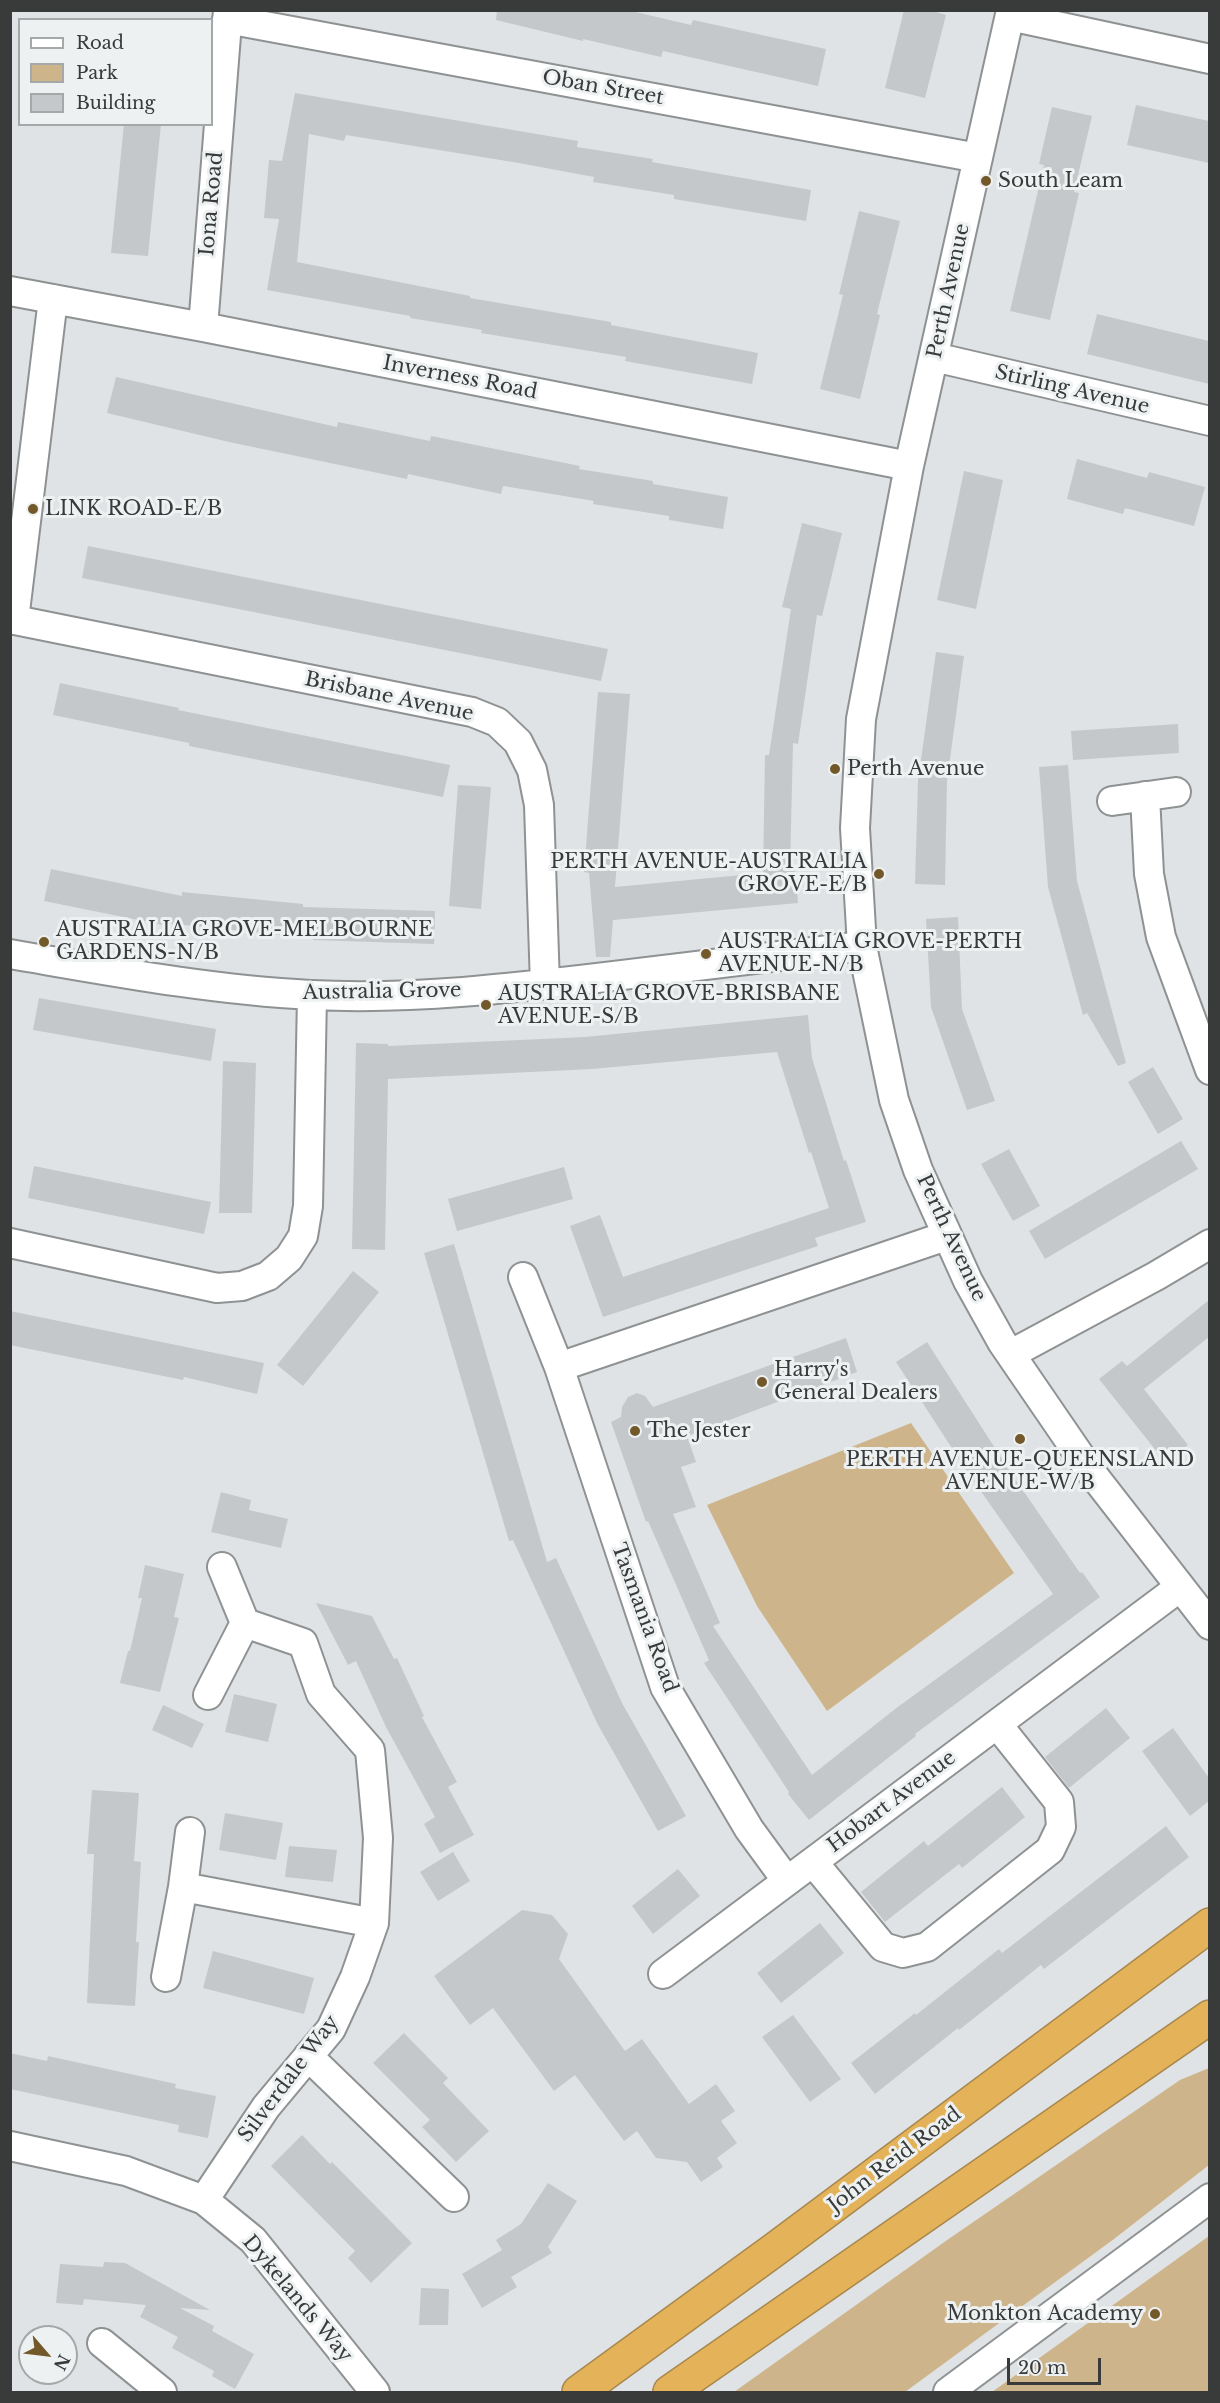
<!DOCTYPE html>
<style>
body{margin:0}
#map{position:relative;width:1220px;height:2403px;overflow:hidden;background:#e0e3e5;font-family:"Libre Baskerville",serif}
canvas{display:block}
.frame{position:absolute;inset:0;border:12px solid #393b3b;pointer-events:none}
.legend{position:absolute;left:18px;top:18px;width:195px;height:108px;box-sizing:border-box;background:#edf1f2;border:2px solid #a5a8a9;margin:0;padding:8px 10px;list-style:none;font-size:18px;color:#393b3b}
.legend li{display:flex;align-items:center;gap:12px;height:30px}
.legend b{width:30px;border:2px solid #a5a8a9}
.north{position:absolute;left:18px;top:2325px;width:60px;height:60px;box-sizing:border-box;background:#edf1f2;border:2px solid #a5a8a9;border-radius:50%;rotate:118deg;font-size:16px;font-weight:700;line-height:24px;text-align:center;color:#393b3b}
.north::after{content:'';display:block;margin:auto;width:21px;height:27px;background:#73582a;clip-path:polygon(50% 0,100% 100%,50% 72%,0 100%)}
.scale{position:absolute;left:1007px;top:2358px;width:94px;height:27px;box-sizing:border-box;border:3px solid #393b3b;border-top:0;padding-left:8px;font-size:18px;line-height:21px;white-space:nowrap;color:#393b3b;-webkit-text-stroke:4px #edf1f2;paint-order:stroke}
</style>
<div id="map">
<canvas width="1220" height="2403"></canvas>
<div class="frame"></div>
<ul class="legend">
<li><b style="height:8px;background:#fff"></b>Road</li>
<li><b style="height:16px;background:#ceb48b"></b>Park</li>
<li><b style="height:16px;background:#c5c8ca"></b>Building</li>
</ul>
<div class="north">N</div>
<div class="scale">20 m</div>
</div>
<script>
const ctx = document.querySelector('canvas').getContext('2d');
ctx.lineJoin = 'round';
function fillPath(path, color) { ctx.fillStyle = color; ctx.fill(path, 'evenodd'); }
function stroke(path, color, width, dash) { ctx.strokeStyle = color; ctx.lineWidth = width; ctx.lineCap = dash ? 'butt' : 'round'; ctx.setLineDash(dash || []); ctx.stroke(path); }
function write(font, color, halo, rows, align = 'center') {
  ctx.font = font + ' "Libre Baskerville",serif'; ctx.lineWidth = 6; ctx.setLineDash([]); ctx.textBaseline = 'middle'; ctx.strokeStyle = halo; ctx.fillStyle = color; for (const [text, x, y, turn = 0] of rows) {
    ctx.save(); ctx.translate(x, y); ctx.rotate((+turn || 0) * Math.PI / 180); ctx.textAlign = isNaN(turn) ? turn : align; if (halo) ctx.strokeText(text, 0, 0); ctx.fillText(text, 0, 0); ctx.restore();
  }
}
const green = new Path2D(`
 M 911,1423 L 1014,1573 L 827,1711 L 757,1606 L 707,1505 Z
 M 1209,2068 L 1209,2165 L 1114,2239 L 905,2392 L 734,2392 L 950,2238 L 1180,2080 Z
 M 1209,2236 L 1209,2392 L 992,2392 Z`);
const building = new Path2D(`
 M 497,10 L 627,10 L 691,25 L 693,20 L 826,49 L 818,86 L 663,51 L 661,57 L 583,39 L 583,41 L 496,20 Z
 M 904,10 L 929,10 L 946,15 L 925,98 L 885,88 Z
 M 295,93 L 578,141 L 577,147 L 653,159 L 652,162 L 811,190 L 806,221 L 674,199 L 674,195 L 593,182 L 594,177 L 519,163 L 346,135 L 344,141 L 309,134 L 297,262 L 470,296 L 470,298 L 611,322 L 611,325 L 758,353 L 752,384 L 625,361 L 626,357 L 481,333 L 482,330 L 410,318 L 410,316 L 267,290 L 279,219 L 264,218 L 269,160 L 282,161 Z
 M 1136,105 L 1209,121 L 1209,163 L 1127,145 Z
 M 1052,107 L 1092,116 L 1074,192 L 1079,193 L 1050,320 L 1010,311 L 1044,165 L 1039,164 Z
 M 124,124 L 161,124 L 148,256 L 111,253 Z
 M 859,211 L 900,221 L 877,314 L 880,315 L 860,399 L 820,389 L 843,295 L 839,294 Z
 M 1097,314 L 1209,341 L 1209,384 L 1087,354 Z
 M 116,377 L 337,427 L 338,422 L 430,441 L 431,436 L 580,466 L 579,469 L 653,481 L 653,484 L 728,497 L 723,529 L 669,520 L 669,516 L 593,504 L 594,501 L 546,493 L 503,486 L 501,494 L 408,474 L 407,479 L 229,442 L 107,413 Z
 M 1077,459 L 1147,478 L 1149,472 L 1205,487 L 1194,526 L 1125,508 L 1123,514 L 1067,499 Z
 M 964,471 L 1003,480 L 976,609 L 937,600 Z
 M 802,523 L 842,533 L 822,616 L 817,615 L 798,744 L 793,743 L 790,870 L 795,870 L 798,903 L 613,920 L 610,957 L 596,957 L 589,873 L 584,872 L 598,692 L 630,694 L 615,887 L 763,873 L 765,755 L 769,755 L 791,609 L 782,607 Z
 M 88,546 L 608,649 L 601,681 L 82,578 Z
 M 936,652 L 964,656 L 947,781 L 945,885 L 915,884 L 918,781 Z
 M 60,683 L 179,708 L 178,710 L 450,765 L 443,797 L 189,746 L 189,743 L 53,715 Z
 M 1178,724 L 1179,753 L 1073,760 L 1071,731 Z
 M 1068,765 L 1077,881 L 1126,1063 L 1118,1066 L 1087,1013 L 1083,1015 L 1048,887 L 1039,767 Z
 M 458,785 L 491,787 L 481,909 L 449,906 Z
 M 51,869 L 182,896 L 182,892 L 303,904 L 303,907 L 435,911 L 434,944 L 313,940 L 313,938 L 164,923 L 163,925 L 44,901 Z
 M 958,917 L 962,1009 L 995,1101 L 967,1110 L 931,1007 L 926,919 Z
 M 39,998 L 216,1029 L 211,1061 L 33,1030 Z
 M 808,1015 L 812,1058 L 844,1161 L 846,1160 L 866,1222 L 815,1238 L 818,1246 L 603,1317 L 570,1226 L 600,1215 L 623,1277 L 829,1208 L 811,1152 L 809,1153 L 777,1052 L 592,1069 L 388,1079 L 385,1250 L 352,1249 L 356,1043 L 388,1044 L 388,1046 L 585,1037 Z
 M 223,1061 L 256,1063 L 252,1213 L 219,1213 Z
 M 1153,1067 L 1183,1119 L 1158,1134 L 1128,1082 Z
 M 1181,1141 L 1198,1169 L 1045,1259 L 1029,1231 Z
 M 1009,1149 L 1040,1206 L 1013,1221 L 981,1164 Z
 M 34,1166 L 211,1202 L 204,1234 L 28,1198 Z
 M 564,1167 L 573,1199 L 457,1231 L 448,1199 Z
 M 454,1244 L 547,1562 L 556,1558 L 622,1703 L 686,1816 L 658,1831 L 597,1723 L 513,1540 L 509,1541 L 424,1253 Z
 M 353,1271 L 379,1292 L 303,1386 L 277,1365 Z
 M 1209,1300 L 1209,1337 L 1144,1389 L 1188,1445 L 1165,1462 L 1099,1379 L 1122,1361 L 1127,1366 Z
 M 10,1311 L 264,1363 L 257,1394 L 184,1377 L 183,1380 L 10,1345 Z
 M 846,1338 L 857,1372 L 687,1436 L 696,1462 L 681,1467 L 696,1507 L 673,1514 L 720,1623 L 713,1626 L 812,1775 L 895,1709 L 1053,1594 L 968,1473 L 896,1362 L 927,1342 L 1011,1473 L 1080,1573 L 1082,1572 L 1100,1597 L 915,1734 L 916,1736 L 809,1820 L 788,1794 L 789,1792 L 704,1663 L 709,1660 L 648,1521 L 646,1522 L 611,1422 L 621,1417 L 622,1407 L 628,1397 L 637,1393 L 645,1396 L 653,1407 Z
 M 221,1492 L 251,1500 L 249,1510 L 288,1519 L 281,1548 L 211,1532 Z
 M 145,1565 L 184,1574 L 174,1617 L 179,1618 L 160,1692 L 120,1683 L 128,1651 L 130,1651 L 142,1598 L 138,1598 Z
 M 316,1603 L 372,1616 L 394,1659 L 397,1658 L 424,1716 L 422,1717 L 457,1782 L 448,1787 L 474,1835 L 440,1853 L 424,1824 L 435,1817 L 386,1727 L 356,1661 L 348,1665 Z
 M 234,1694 L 277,1704 L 268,1742 L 225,1732 Z
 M 163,1705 L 204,1724 L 192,1748 L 152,1730 Z
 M 1106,1708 L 1130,1738 L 1069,1788 L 1045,1757 Z
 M 1173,1728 L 1209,1778 L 1209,1801 L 1190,1816 L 1142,1751 Z
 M 1002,1787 L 1025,1817 L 962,1868 L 959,1864 L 885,1922 L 861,1892 L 924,1841 L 928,1846 Z
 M 92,1790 L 139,1793 L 134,1861 L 141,1862 L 136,1942 L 139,1942 L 135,2006 L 87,2003 L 94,1854 L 87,1854 Z
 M 225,1813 L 283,1823 L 276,1860 L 219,1850 Z
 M 1166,1826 L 1189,1857 L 1044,1969 L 1041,1965 L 959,2030 L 958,2028 L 875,2094 L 851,2063 L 915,2013 L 916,2015 L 999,1949 L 1002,1953 Z
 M 289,1846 L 337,1850 L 333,1882 L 285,1877 Z
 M 453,1852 L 470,1881 L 438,1901 L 420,1872 Z
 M 678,1869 L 700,1896 L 653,1934 L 632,1906 Z
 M 522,1910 L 552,1915 L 568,1934 L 559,1959 L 625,2051 L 642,2039 L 689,2104 L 716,2084 L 735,2111 L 721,2121 L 737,2143 L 717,2158 L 723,2167 L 701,2182 L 687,2162 L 656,2158 L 637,2131 L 624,2141 L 575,2075 L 554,2091 L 493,2008 L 470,2025 L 434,1976 Z
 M 820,1923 L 844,1953 L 781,2003 L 757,1973 Z
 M 213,1951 L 314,1978 L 304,2014 L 203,1988 Z
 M 793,2015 L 841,2079 L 810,2102 L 762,2037 Z
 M 404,2033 L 448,2078 L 443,2083 L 489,2131 L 456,2162 L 422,2127 L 430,2120 L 373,2063 Z
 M 10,2053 L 47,2061 L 48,2056 L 176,2084 L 175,2088 L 216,2096 L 208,2138 L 178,2132 L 179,2125 L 10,2089 Z
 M 302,2135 L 330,2164 L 332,2162 L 412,2243 L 371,2283 L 348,2258 L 355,2251 L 271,2166 Z
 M 548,2183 L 577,2201 L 548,2247 L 552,2253 L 511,2277 L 517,2287 L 482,2308 L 462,2274 L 502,2250 L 496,2240 L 521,2224 Z
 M 104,2262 L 125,2263 L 210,2310 L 180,2308 L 214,2326 L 212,2331 L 254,2354 L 235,2389 L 212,2376 L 214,2371 L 172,2348 L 178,2337 L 140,2317 L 146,2305 L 84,2299 L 83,2305 L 56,2303 L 60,2264 L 103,2267 Z
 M 421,2288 L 449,2289 L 448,2325 L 419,2325 Z`);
const street = new Path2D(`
 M 1011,10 L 909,466 L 861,719 L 855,828 L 862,946 L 894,1100 L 918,1170 L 968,1281 L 1002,1342 L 1091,1472 L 1210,1625
 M 1010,16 L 1210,59
 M 227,19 L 978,158
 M 10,291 L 203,327 L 909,466
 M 203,327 L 228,10
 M 934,357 L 1210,421
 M 10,619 L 472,712 L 497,722 L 518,742 L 532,770 L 539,805 L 545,985
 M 14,620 L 53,299
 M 1145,796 L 1149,874 L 1161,937 L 1210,1070
 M 1112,801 L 1176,792
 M 10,954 C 110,971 210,990 311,995 C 413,1000 514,988 614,976 C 697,966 779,956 862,946
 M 10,1243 L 217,1288 L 242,1286 L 268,1276 L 289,1258 L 303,1236 L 308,1206 L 312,995
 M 523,1277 L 559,1367 L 665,1687 L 749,1829 L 787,1881
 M 1011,1354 L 1156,1276 L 1210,1244
 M 559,1367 L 946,1236
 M 208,1695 L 245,1623
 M 813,1862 L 883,1947 L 903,1953 L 927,1947 L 1050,1850 L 1061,1827 L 1059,1802 L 997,1724
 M 183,1887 L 374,1923
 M 663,1974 L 1180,1587
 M 166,1977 L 183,1887 L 190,1832
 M 308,2056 L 454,2197
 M 10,2146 L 126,2171 L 204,2200 L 253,2240 L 375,2392
 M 204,2200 L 266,2107 L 331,2029 L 355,1977 L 374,1923 L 378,1838 L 370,1750 L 321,1694 L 303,1643 L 245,1623 L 222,1567
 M 102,2343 L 162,2392
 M 948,2392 L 1210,2198`);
const highway = new Path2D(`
 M 579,2392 L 774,2250 L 1210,1925
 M 670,2392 L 1210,2017`);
const markers = [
 [986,181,6,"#73582a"],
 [33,509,6,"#73582a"],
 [835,769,6,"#73582a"],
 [879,874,6,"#73582a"],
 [44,942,6,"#73582a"],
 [706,954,6,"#73582a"],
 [486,1005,6,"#73582a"],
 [762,1382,6,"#73582a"],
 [635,1431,6,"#73582a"],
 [1020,1439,6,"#73582a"],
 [1155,2314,6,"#73582a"]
];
const streetNames = [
 ["Oban Street",603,88,10],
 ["Iona Road",212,204,-85],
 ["Perth Avenue",949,291,-78],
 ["Inverness Road",460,378,11],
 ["Stirling Avenue",1072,390,13],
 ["Brisbane Avenue",389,697,12],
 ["Australia Grove",382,992,-1],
 ["Perth Avenue",951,1238,65],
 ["Tasmania Road",644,1618,70],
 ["Hobart Avenue",892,1802,-37],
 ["Silverdale Way",289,2079,-53],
 ["John Reid Road",895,2160,-37],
 ["Dykelands Way",297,2299,50]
];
const poiNames = [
 ["South Leam",998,181],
 ["LINK ROAD-E/B",45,509],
 ["Perth Avenue",847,769],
 ["PERTH AVENUE-AUSTRALIA",867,862,"right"],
 ["GROVE-E/B",867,885,"right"],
 ["AUSTRALIA GROVE-MELBOURNE",56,930],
 ["GARDENS-N/B",56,953],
 ["AUSTRALIA GROVE-PERTH",718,942],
 ["AVENUE-N/B",718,965],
 ["AUSTRALIA GROVE-BRISBANE",498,994],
 ["AVENUE-S/B",498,1017],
 ["Harry's",774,1370],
 ["General Dealers",774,1393],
 ["The Jester",647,1431],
 ["PERTH AVENUE-QUEENSLAND",1020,1460,"center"],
 ["AVENUE-W/B",1020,1483,"center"],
 ["Monkton Academy",1143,2314,"right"]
];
fillPath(green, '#ceb48b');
fillPath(building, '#c5c8ca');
stroke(street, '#8f9293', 32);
stroke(highway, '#a8884e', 36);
stroke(street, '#fff', 28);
stroke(highway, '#e4b259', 33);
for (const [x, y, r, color] of markers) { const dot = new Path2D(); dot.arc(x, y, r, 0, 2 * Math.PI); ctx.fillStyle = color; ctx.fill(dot); stroke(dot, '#edf1f2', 2); }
write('20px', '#393b3b', '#edf1f2', streetNames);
write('20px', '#393b3b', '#edf1f2', poiNames, 'left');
</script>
